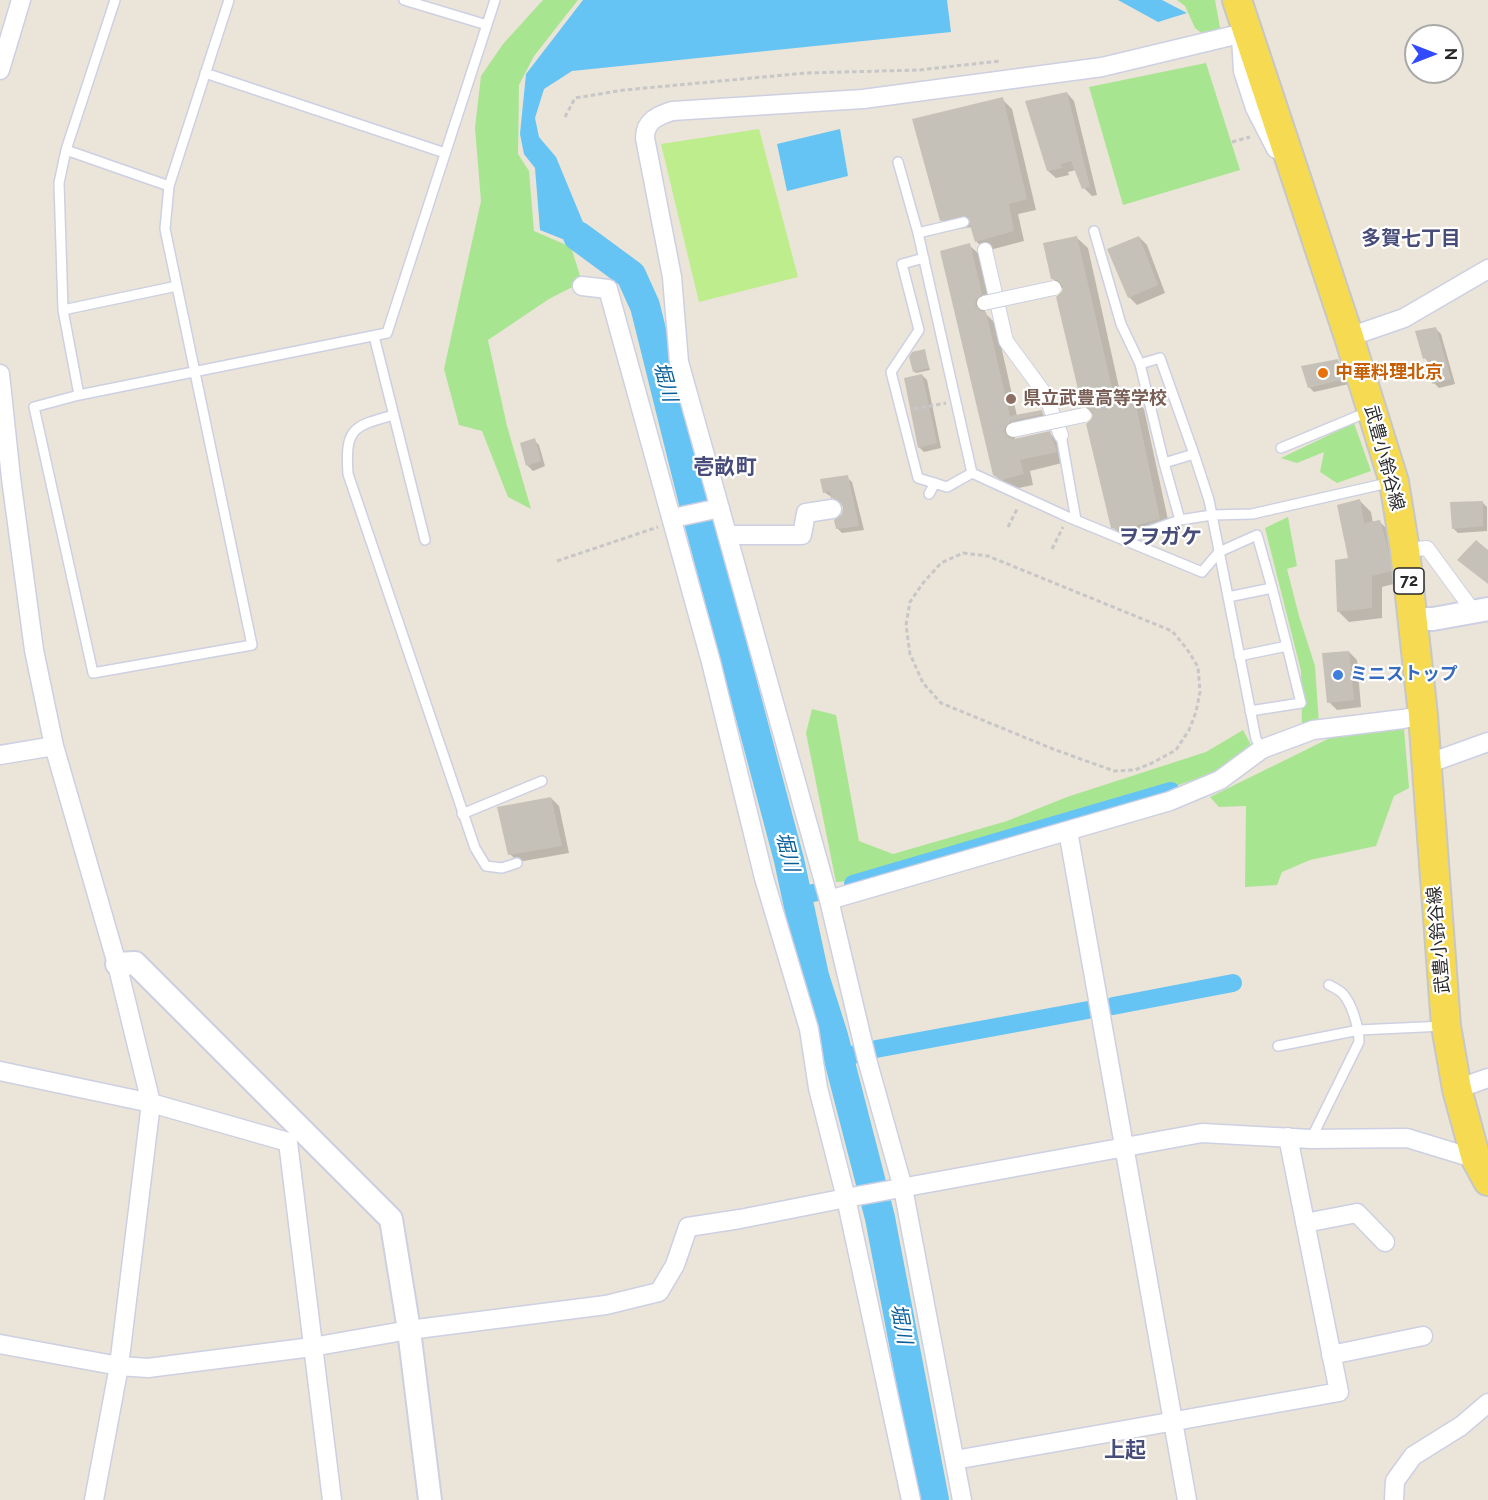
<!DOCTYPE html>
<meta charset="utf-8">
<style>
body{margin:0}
#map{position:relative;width:1488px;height:1500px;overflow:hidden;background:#ebe4d8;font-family:Raleway,sans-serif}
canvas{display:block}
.north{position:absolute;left:1404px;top:24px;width:60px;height:60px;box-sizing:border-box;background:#fff;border:2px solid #a9a9a9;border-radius:50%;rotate:90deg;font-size:16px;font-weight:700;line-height:24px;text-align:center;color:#282828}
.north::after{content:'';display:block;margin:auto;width:21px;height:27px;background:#3149ff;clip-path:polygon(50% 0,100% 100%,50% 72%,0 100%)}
</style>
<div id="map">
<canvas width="1488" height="1500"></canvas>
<div class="north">N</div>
</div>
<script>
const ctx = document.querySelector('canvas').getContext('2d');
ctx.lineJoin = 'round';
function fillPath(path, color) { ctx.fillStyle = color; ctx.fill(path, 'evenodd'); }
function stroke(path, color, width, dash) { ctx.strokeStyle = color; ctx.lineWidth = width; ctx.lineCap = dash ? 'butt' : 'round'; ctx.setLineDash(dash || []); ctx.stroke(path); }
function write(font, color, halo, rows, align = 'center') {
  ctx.font = font + ' Raleway,"Noto Sans JP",sans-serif'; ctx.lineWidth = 4.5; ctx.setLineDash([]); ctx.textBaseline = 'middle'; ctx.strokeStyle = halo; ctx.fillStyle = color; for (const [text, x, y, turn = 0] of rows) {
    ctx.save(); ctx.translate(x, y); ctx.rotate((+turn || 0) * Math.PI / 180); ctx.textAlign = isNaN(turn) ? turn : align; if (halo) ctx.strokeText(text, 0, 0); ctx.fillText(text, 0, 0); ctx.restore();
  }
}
const green = new Path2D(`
 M 543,0 L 578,0 L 534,56 L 519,85 L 518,154 L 529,171 L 534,231 L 571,247 L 582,282 L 549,299 L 488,340 L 507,426 L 531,509 L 508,497 L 482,431 L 459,425 L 444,369 L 481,201 L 475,128 L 481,76 L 503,44 Z
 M 1177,0 L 1215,0 L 1221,33 L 1208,38 L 1195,28 L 1185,6 Z
 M 1206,63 L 1240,170 L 1123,205 L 1089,87 Z
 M 1354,423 L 1371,471 L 1337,483 L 1320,472 L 1324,452 L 1297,463 L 1281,458 Z
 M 1288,517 L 1297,566 L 1287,569 L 1299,616 L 1315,666 L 1319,724 L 1302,728 L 1301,671 L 1265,528 Z
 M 812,709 L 836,715 L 859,841 L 893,854 L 1007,821 L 1067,797 L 1206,752 L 1243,730 L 1251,745 L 1217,772 L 1137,799 L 864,880 L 836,882 L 806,733 Z
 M 1404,729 L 1409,788 L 1394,796 L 1376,846 L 1310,860 L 1282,872 L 1277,885 L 1245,887 L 1246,806 L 1219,807 L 1210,797 L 1336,735 Z`);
const pitch = new Path2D(`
 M 759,129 L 798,277 L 699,302 L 661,144 Z`);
const water = new Path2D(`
 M 583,0 L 947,0 L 951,32 L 572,71 L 544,89 L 535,118 L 539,137 L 556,157 L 587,232 L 565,240 L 540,230 L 535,168 L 524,154 L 520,134 L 526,74 Z
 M 1118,0 L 1162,0 L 1187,13 L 1158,22 Z
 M 840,129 L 848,176 L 787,191 L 777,144 Z`);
const shadow = new Path2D(`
 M 1067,93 L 1074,101 L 1097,195 L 1092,196 L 1084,188 L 1076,170 L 1068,172 L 1069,175 L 1056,178 L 1048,171 Z
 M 1002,99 L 1012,109 L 1036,210 L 1018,214 L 1024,241 L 986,251 L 976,241 L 972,227 L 952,230 L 942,220 Z
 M 1139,237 L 1147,245 L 1165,293 L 1137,305 L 1129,297 Z
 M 1077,238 L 1088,248 L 1122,401 L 1134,398 L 1144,409 L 1170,529 L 1129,540 L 1124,538 L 1113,527 L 1094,416 L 1084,405 L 1064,290 L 1053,279 Z
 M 969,245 L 980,255 L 991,305 L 985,310 L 985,313 L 996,324 L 1017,416 L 1041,412 L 1051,422 L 1018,433 L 1013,441 L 1049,433 L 1060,443 L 1066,462 L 1030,471 L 1033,485 L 1014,489 L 1005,485 L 994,474 L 942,252 Z
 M 1436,329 L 1441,334 L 1455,384 L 1439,388 L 1434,383 L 1429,363 L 1425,358 Z
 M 924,351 L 930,370 L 916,373 L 914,371 Z
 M 1338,361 L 1343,366 L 1349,384 L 1314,392 L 1309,387 Z
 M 922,375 L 927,380 L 941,448 L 924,452 L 919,447 Z
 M 534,440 L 539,445 L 545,466 L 533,471 L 528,466 L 521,444 Z
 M 847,477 L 852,482 L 864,530 L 842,533 L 837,528 L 844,514 L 845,506 L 824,492 Z
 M 1360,501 L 1371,512 L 1373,523 L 1380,522 L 1391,533 L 1401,582 L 1382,587 L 1382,618 L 1349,622 L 1338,611 L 1350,560 Z
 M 1482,502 L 1487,507 L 1487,531 L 1458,533 L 1453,528 Z
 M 1349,652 L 1357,660 L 1361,707 L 1337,710 L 1329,702 Z
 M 551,798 L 559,806 L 569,853 L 518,862 L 510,854 Z`);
const canal = new Path2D(`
 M 853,884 L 1171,791
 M 798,896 L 818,892
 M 1113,1006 L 1233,983
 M 876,1049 L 1088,1010
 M 838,1060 L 856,1054`);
const river = new Path2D(`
 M 578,236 L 631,275 L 645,306 L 693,499 L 789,860 L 814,976 L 833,1036 L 880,1218 L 934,1500`);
const building = new Path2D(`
 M 1067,92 L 1090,187 L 1082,189 L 1071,161 L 1061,164 L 1062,168 L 1047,171 L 1025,101 Z
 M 1003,97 L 1027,199 L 1009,204 L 1014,231 L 975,242 L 970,225 L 970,220 L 967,216 L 940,221 L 912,119 Z
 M 1077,236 L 1115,401 L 1134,396 L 1160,519 L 1118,530 L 1111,528 L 1086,424 L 1092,418 L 1093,413 L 1087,407 L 1082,406 L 1056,297 L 1062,291 L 1063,286 L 1057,280 L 1051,279 L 1043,243 Z
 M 1139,236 L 1158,285 L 1128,298 L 1107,249 Z
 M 970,243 L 982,294 L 976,300 L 975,305 L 981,311 L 986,312 L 1010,416 L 1042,410 L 1043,414 L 1011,421 L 1005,427 L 1004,432 L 1010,438 L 1014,439 L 1050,431 L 1057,452 L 1020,460 L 1024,474 L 1002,480 L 993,475 L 940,251 Z
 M 1436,327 L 1451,379 L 1432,384 L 1427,358 L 1423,359 L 1415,331 Z
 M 925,349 L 929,368 L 913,372 L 909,357 L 912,352 Z
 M 1338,359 L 1345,379 L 1308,388 L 1301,366 Z
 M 922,374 L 937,443 L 918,448 L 904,378 Z
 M 535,438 L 541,461 L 526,466 L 520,443 Z
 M 848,475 L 859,526 L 836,529 L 834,520 L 842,514 L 843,507 L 837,499 L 831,498 L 830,491 L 823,493 L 820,479 Z
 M 1360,499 L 1364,523 L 1380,520 L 1389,552 L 1391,571 L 1372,576 L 1372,608 L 1337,612 L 1335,560 L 1348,558 L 1337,505 Z
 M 1483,501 L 1483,526 L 1452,529 L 1450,502 Z
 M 1476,540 L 1488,550 L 1488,584 L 1457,560 Z
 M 1349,651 L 1354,700 L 1327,703 L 1322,653 Z
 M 551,797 L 562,846 L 508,855 L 497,807 Z`);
const path = new Path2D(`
 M 565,117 L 575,98 L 624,90 L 806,73 L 919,70 L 1000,61
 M 1232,142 L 1250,137
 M 914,409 L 946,403
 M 1008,527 L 1018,507
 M 1052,549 L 1063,527
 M 963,553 L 988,556 L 1172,631 L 1187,649 L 1198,667 L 1200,692 L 1196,712 L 1189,730 L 1176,750 L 1152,763 L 1135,770 L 1114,771 L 1053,749 L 941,703 L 923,683 L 910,654 L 906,625 L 910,602 L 923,583 L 941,563 Z
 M 557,561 L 658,527`);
const service = new Path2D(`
 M 115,0 L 66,150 L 59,183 L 63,310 L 79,395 L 387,333 L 495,0
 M 404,0 L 487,25
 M 205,73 L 445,153
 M 66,150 L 169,186
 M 898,162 L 918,233 L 972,473 L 1068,517 L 1202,572 L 1219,552 L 1257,535 L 1272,588
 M 1094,231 L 1121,324 L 1140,364 L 1164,463 L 1180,520
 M 918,233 L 964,222
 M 924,258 L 902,264 L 919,330 L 891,372 L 918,478 L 947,487 L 972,473
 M 63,310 L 177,286
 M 374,336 L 425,540
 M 1140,364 L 1160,358 L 1194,454
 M 79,395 L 34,407 L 93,673 L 252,645 L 165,229 L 169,186 L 229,0
 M 394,415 C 352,426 345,429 348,474 L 475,848 L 486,866 L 502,868 L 517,863
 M 1061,435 L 1076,520
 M 1281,448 L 1370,411
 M 1164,463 L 1194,454 L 1209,500 L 1256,739 L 1262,749
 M 929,494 L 935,483
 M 1123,540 L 1180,520 L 1212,515 L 1252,514 L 1392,482
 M 1228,597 L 1272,588 L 1287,646 L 1239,656
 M 1250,711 L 1301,703 L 1287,646
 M 462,814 L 542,781
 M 1278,1046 L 1359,1030 L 1444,1026
 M 1311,1139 L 1359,1042 C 1359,1028 1352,1003 1342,993 C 1339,990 1333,987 1329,985`);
const pedestrian = new Path2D(`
 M 985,250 L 1006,341 L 1045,394 L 1061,435
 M 1405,550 L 1427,548 L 1474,612`);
const minor = new Path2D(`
 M 1241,37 L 1243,71 L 1255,108 L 1276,149
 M 0,70 L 21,0
 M 582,286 L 608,289 L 711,662 L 764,878 L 809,1029 L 818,1088 L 846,1198 L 911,1500
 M 1349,337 L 1404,318 L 1488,269
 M 0,374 L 11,478 L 34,650 L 54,746 L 117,964 L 151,1103 L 119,1366 L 94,1500
 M 673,518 L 720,508
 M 727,535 L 802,535 L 806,513 L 832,509
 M 0,755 L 54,746
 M 1427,764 L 1488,742
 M 1068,831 L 1187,1500
 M 829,900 L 1170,801 L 1220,780 L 1262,749 L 1313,730 L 1403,719 L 1423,715
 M 0,1071 L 151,1103 L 288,1142 L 332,1500
 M 1457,1089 L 1488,1078
 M 1305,1223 L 1357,1213 L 1385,1242
 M 0,1344 L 119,1366 L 148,1368 L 312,1347 L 409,1330 L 606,1305 L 659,1292 L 675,1265 L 688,1227 L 740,1219 L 846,1198 L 1202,1133 L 1311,1139 L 1407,1138 L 1476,1159
 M 1331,1355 L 1423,1336
 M 955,1460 L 1339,1392 L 1288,1137
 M 962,1500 L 903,1188 L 866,1056 L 829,900 L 679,362 L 672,277 L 645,138 C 645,121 657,116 672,111 L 863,99 L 1102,67 L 1248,32
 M 1394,1500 L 1395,1481 L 1413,1456 L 1461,1426 L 1488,1403`);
const tertiary = new Path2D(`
 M 1413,619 L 1433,619 L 1488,609
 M 117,964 L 135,963 L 391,1219 L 409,1330 L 430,1500`);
const primary = new Path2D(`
 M 1237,0 L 1349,337 L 1394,482 L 1405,550 L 1423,715 L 1446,1026 L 1457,1089 L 1476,1159 L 1488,1181`);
const pedestrianBridge = new Path2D(`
 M 984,303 L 1054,288
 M 1013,430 L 1084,415`);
const markers = [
 [1323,373,6,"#e8710a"],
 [1011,399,6,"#8d6e63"],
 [1338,675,6,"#3f7fe0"]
];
const shields = [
 [1409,581,30]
];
const shieldNames = [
 ["72",1409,581]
];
const foodNames = [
 ["中華料理北京",1335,373]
];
const educationNames = [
 ["県立武豊高等学校",1023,399]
];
const streetNames = [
 ["武豊小鈴谷線",1384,458,75],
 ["武豊小鈴谷線",1439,940,-95]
];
const shopNames = [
 ["ミニストップ",1350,675]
];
const neighbourhoodNames = [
 ["多賀七丁目",1411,239]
];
const waterNames = [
 ["堀川",665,382,75],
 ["堀川",787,852,76],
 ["堀川",901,1324,79]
];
const quarterNames = [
 ["壱畝町",725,468],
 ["ヲヲガケ",1160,538],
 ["上起",1125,1451]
];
fillPath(green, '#a8e591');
fillPath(pitch, '#bded8c');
fillPath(water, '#65c4f3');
fillPath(shadow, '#0003');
stroke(canal, '#65c4f3', 18);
stroke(river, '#65c4f3', 30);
fillPath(building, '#c6c1b8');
stroke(service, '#cdd0e2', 12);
stroke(pedestrian, '#cdd0e2', 16);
stroke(minor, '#cdd0e2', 21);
stroke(tertiary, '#cdd0e2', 26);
stroke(primary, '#c7c7c7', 32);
stroke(path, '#c7c7c7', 3, [4.5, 3]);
stroke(service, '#fff', 9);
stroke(pedestrian, '#fff', 14);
stroke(minor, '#fff', 18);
stroke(tertiary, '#fff', 22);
stroke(primary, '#f6db52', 28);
stroke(pedestrianBridge, '#cdd0e2', 16, []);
stroke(pedestrianBridge, '#fff', 14);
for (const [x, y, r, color] of markers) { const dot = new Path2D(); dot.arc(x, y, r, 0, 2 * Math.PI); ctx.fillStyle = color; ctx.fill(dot); stroke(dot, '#fff', 2); }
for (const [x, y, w] of shields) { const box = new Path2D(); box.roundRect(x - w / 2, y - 13, w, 26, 4.5); ctx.fillStyle = '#fff'; ctx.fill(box); stroke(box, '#282828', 1.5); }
write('bold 16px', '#282828', null, shieldNames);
write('bold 18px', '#c56008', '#fff', foodNames, 'left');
write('bold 18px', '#785e54', '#fff', educationNames, 'left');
write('18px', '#282828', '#fff', streetNames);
write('bold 18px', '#366cbe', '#fff', shopNames, 'left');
write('bold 20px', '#474c79', '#fff', neighbourhoodNames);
write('italic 20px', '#085f9b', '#fff', waterNames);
write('bold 21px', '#474c79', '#fff', quarterNames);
</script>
